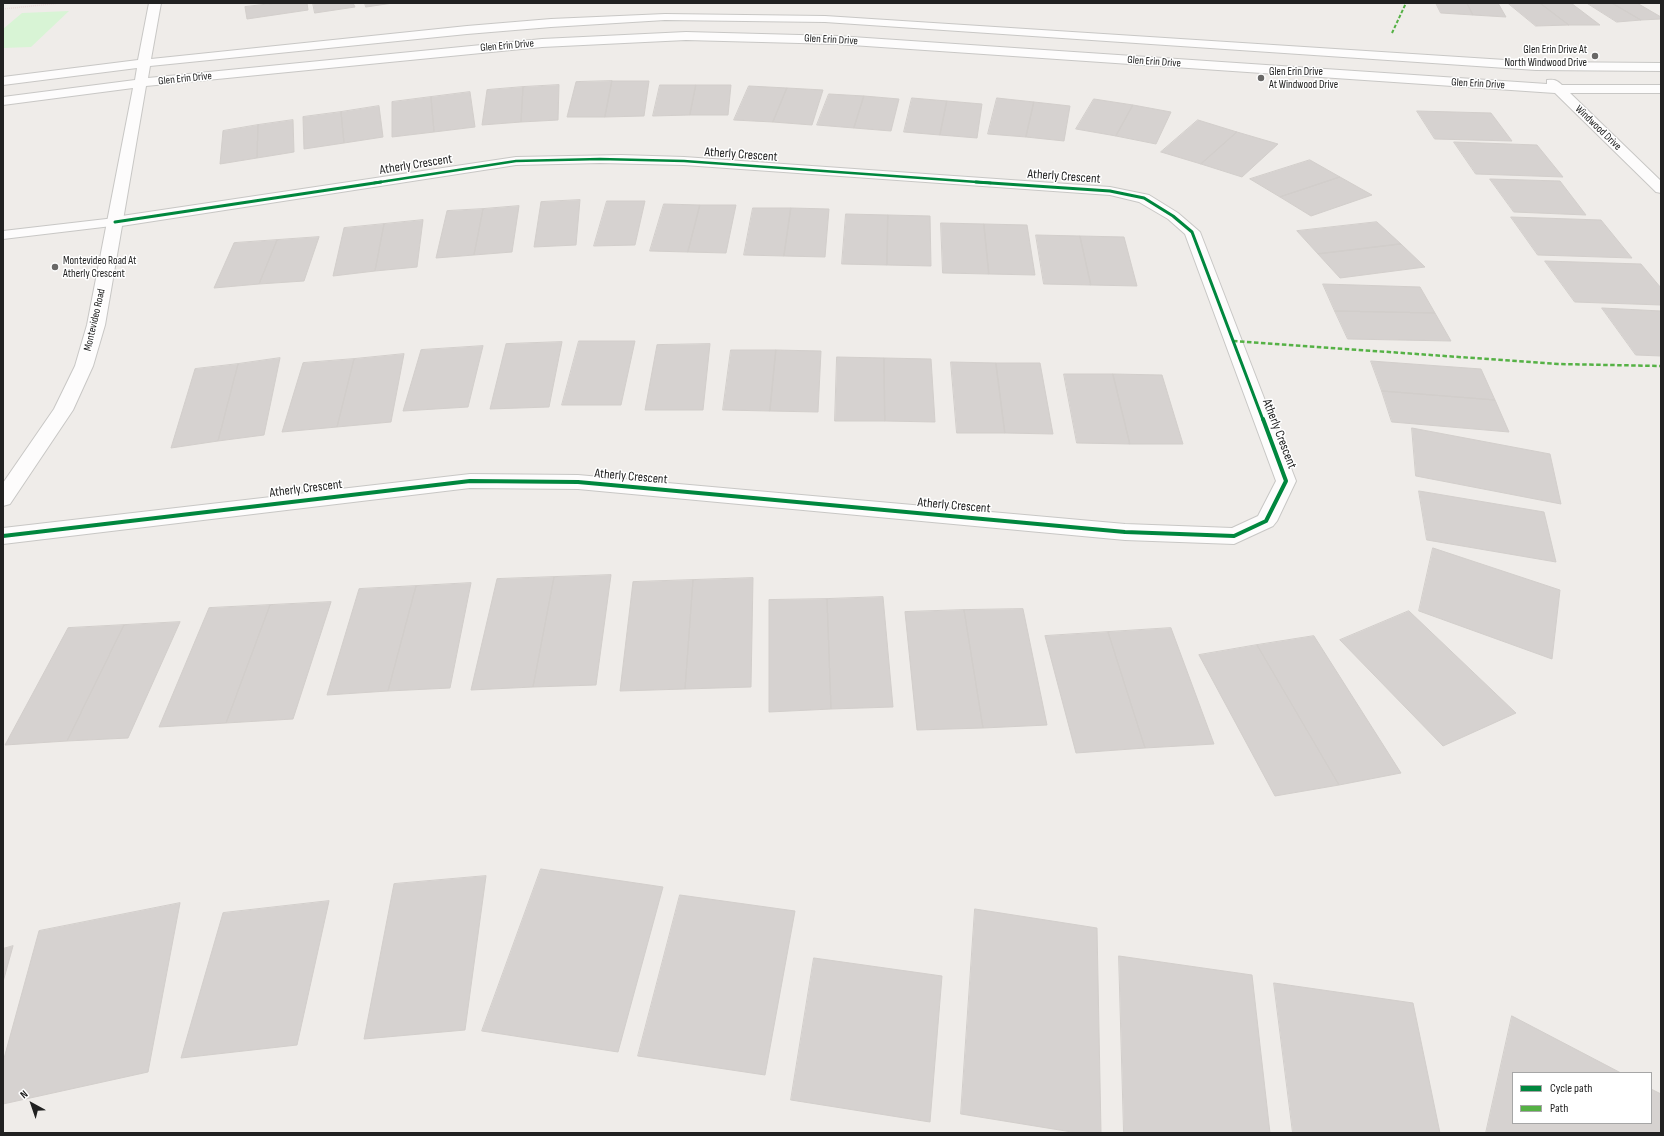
<!DOCTYPE html>
<style>
body{margin:0}
#map{position:relative;width:1664px;height:1136px;overflow:hidden;background:#efece9;font-family:"Sofia Sans Condensed",sans-serif}
canvas{display:block}
.frame{position:absolute;inset:0;border:4px solid #212121;pointer-events:none}
.legend{position:absolute;left:1512px;top:1072px;width:140px;height:52px;box-sizing:border-box;background:#fff;border:1px solid #a6a6a6;margin:0;padding:5px 7px;list-style:none;font-size:12px;color:#212121}
.legend li{display:flex;align-items:center;gap:8px;height:20px}
.legend b{width:20px;border:1px solid #a6a6a6}
.north{position:absolute;left:12px;top:1084px;width:40px;height:40px;-webkit-text-stroke:3px #fff;paint-order:stroke;rotate:320deg;font-size:11px;font-weight:700;line-height:16px;text-align:center;color:#212121}
.north::after{content:'';display:block;margin:auto;width:14px;height:18px;background:#212121;clip-path:polygon(50% 0,100% 100%,50% 72%,0 100%)}
</style>
<div id="map">
<canvas width="1664" height="1136"></canvas>
<div class="frame"></div>
<ul class="legend">
<li><b style="height:5px;background:#00873e"></b>Cycle path</li>
<li><b style="height:5px;background:#55b145"></b>Path</li>
</ul>
<div class="north">N</div>
</div>
<script>
const ctx = document.querySelector('canvas').getContext('2d');
ctx.lineJoin = 'round';
function fillPath(path, color) { ctx.fillStyle = color; ctx.fill(path, 'evenodd'); }
function stroke(path, color, width, dash) { ctx.strokeStyle = color; ctx.lineWidth = width; ctx.lineCap = dash ? 'butt' : 'round'; ctx.setLineDash(dash || []); ctx.stroke(path); }
function write(font, color, halo, rows, align = 'center') {
  ctx.font = font + ' "Sofia Sans Condensed",sans-serif'; ctx.lineWidth = 3; ctx.setLineDash([]); ctx.textBaseline = 'middle'; ctx.strokeStyle = halo; ctx.fillStyle = color; for (const [text, x, y, turn = 0] of rows) {
    ctx.save(); ctx.translate(x, y); ctx.rotate((+turn || 0) * Math.PI / 180); ctx.textAlign = isNaN(turn) ? turn : align; if (halo) ctx.strokeText(text, 0, 0); ctx.fillText(text, 0, 0); ctx.restore();
  }
}
const park = new Path2D(`
 M 69,11 L 31,47 L 3,48 L 3,29 L 22,13 Z`);
const building = new Path2D(`
 M 277,3 L 307,3 L 308,10 L 247,19 L 245,7 Z
 M 313,3 L 353,3 L 355,7 L 315,13 Z
 M 365,3 L 393,3 L 366,7 Z
 M 1436,3 L 1467,3 L 1473,15 L 1441,13 Z
 M 1467,3 L 1498,3 L 1506,17 L 1473,15 Z
 M 1508,3 L 1540,3 L 1569,25 L 1536,26 Z
 M 1540,3 L 1571,3 L 1600,25 L 1569,25 Z
 M 1587,3 L 1612,3 L 1641,20 L 1617,22 Z
 M 1612,3 L 1637,3 L 1661,17 L 1661,19 L 1641,20 Z
 M 612,81 L 605,117 L 567,117 L 576,82 Z
 M 612,81 L 649,81 L 644,116 L 605,117 Z
 M 559,85 L 558,120 L 521,122 L 523,87 Z
 M 660,85 L 696,85 L 690,115 L 653,116 Z
 M 696,85 L 731,85 L 728,115 L 690,115 Z
 M 749,86 L 787,88 L 773,122 L 734,120 Z
 M 523,87 L 521,122 L 482,125 L 487,90 Z
 M 787,88 L 823,90 L 812,125 L 773,122 Z
 M 470,92 L 475,127 L 434,132 L 431,97 Z
 M 829,94 L 864,96 L 854,128 L 817,125 Z
 M 864,96 L 899,99 L 891,131 L 854,128 Z
 M 431,97 L 434,132 L 392,137 L 392,102 Z
 M 912,98 L 947,101 L 940,135 L 904,132 Z
 M 997,98 L 1034,102 L 1026,137 L 988,134 Z
 M 1094,99 L 1133,105 L 1116,136 L 1076,129 Z
 M 947,101 L 982,104 L 977,138 L 940,135 Z
 M 1034,102 L 1070,106 L 1064,141 L 1026,137 Z
 M 1133,105 L 1171,112 L 1156,144 L 1116,136 Z
 M 379,106 L 383,137 L 344,143 L 341,112 Z
 M 1417,111 L 1491,113 L 1512,141 L 1435,139 Z
 M 341,112 L 344,143 L 304,149 L 303,117 Z
 M 293,120 L 294,152 L 257,158 L 258,125 Z
 M 1198,120 L 1237,132 L 1201,164 L 1161,152 Z
 M 258,125 L 257,158 L 220,164 L 223,131 Z
 M 1237,132 L 1278,144 L 1242,177 L 1201,164 Z
 M 1454,142 L 1537,145 L 1563,177 L 1476,174 Z
 M 1310,160 L 1340,177 L 1280,197 L 1250,179 Z
 M 1340,177 L 1372,195 L 1311,216 L 1280,197 Z
 M 1490,179 L 1560,181 L 1586,215 L 1514,212 Z
 M 580,200 L 576,245 L 534,247 L 541,202 Z
 M 607,201 L 645,201 L 635,245 L 594,246 Z
 M 664,204 L 700,205 L 688,252 L 650,251 Z
 M 700,205 L 736,205 L 726,253 L 688,252 Z
 M 519,206 L 512,252 L 474,255 L 483,209 Z
 M 753,208 L 791,208 L 784,256 L 744,255 Z
 M 791,208 L 829,209 L 825,257 L 784,256 Z
 M 483,209 L 474,255 L 436,258 L 447,211 Z
 M 846,214 L 888,215 L 887,265 L 842,264 Z
 M 888,215 L 930,216 L 931,266 L 887,265 Z
 M 1511,217 L 1601,220 L 1632,258 L 1538,255 Z
 M 423,220 L 417,267 L 375,271 L 384,224 Z
 M 1377,222 L 1401,244 L 1318,254 L 1297,231 Z
 M 941,223 L 984,224 L 989,274 L 943,273 Z
 M 384,224 L 375,271 L 333,276 L 344,228 Z
 M 984,224 L 1027,225 L 1035,275 L 989,274 Z
 M 1036,235 L 1080,236 L 1091,285 L 1044,284 Z
 M 1080,236 L 1124,237 L 1137,286 L 1091,285 Z
 M 319,237 L 304,281 L 259,284 L 277,240 Z
 M 277,240 L 259,284 L 214,288 L 234,243 Z
 M 1401,244 L 1425,267 L 1340,278 L 1318,254 Z
 M 1545,261 L 1641,264 L 1661,288 L 1661,305 L 1575,302 Z
 M 1323,284 L 1420,287 L 1435,313 L 1335,311 Z
 M 1602,308 L 1661,311 L 1661,356 L 1636,355 Z
 M 1335,311 L 1435,313 L 1451,341 L 1348,339 Z
 M 579,341 L 635,341 L 621,405 L 562,405 Z
 M 562,342 L 549,407 L 490,409 L 506,344 Z
 M 710,344 L 703,410 L 645,410 L 657,345 Z
 M 483,346 L 468,407 L 403,411 L 421,350 Z
 M 731,350 L 776,350 L 770,411 L 723,410 Z
 M 776,350 L 821,351 L 818,412 L 770,411 Z
 M 404,354 L 391,422 L 337,427 L 354,359 Z
 M 837,357 L 884,358 L 885,421 L 835,421 Z
 M 280,358 L 264,435 L 218,441 L 238,364 Z
 M 884,358 L 931,359 L 935,422 L 885,421 Z
 M 354,359 L 337,427 L 282,432 L 303,363 Z
 M 1371,361 L 1481,369 L 1495,400 L 1382,391 Z
 M 951,362 L 996,363 L 1005,433 L 957,433 Z
 M 996,363 L 1040,363 L 1053,434 L 1005,433 Z
 M 238,364 L 218,441 L 171,448 L 195,369 Z
 M 1064,374 L 1113,374 L 1130,444 L 1077,443 Z
 M 1113,374 L 1162,375 L 1183,444 L 1130,444 Z
 M 1382,391 L 1495,400 L 1509,432 L 1392,422 Z
 M 1412,428 L 1550,454 L 1561,504 L 1416,476 Z
 M 1419,491 L 1544,512 L 1556,562 L 1427,540 Z
 M 1433,548 L 1560,590 L 1552,659 L 1419,611 Z
 M 611,575 L 596,685 L 533,687 L 554,577 Z
 M 554,577 L 533,687 L 471,690 L 497,579 Z
 M 753,578 L 751,687 L 685,689 L 693,580 Z
 M 693,580 L 685,689 L 620,691 L 633,582 Z
 M 471,583 L 450,688 L 388,691 L 416,586 Z
 M 416,586 L 388,691 L 327,695 L 359,589 Z
 M 883,597 L 893,707 L 831,709 L 827,599 Z
 M 827,599 L 831,709 L 769,712 L 769,600 Z
 M 331,602 L 293,719 L 226,723 L 270,605 Z
 M 270,605 L 226,723 L 159,727 L 209,608 Z
 M 1023,609 L 1047,725 L 983,728 L 964,610 Z
 M 964,610 L 983,728 L 917,730 L 905,612 Z
 M 1409,611 L 1516,713 L 1443,746 L 1340,640 Z
 M 180,622 L 128,738 L 67,741 L 124,625 Z
 M 124,625 L 67,741 L 5,745 L 68,628 Z
 M 1171,628 L 1214,744 L 1145,748 L 1108,632 Z
 M 1108,632 L 1145,748 L 1076,753 L 1045,636 Z
 M 1314,636 L 1401,773 L 1339,785 L 1257,645 Z
 M 1257,645 L 1339,785 L 1275,796 L 1199,655 Z
 M 541,869 L 663,887 L 618,1052 L 482,1031 Z
 M 486,876 L 465,1030 L 364,1039 L 394,884 Z
 M 680,895 L 795,911 L 765,1075 L 638,1056 Z
 M 329,901 L 297,1045 L 181,1058 L 223,913 Z
 M 180,903 L 148,1072 L 3,1104 L 3,1062 L 39,931 Z
 M 975,909 L 1097,928 L 1101,1133 L 1078,1133 L 961,1114 Z
 M 13,946 L 3,982 L 3,949 Z
 M 1119,956 L 1252,975 L 1270,1133 L 1124,1133 Z
 M 814,958 L 942,976 L 930,1122 L 791,1100 Z
 M 1274,983 L 1413,1003 L 1440,1133 L 1293,1133 Z
 M 1512,1016 L 1621,1073 L 1513,1073 L 1513,1123 L 1651,1123 L 1651,1089 L 1661,1094 L 1661,1133 L 1486,1133 Z`);
const path = new Path2D(`
 M 3,9 L 60,3`);
const service = new Path2D(`
 M 115,218 L 120,219 L 122,222 L 120,225 L 3,239 L 3,231 Z`);
const minor = new Path2D(`
 M 621,155 L 684,157 L 1110,187 L 1149,195 L 1178,213 L 1200,232 L 1296,481 L 1277,521 L 1273,526 L 1234,544 L 1125,540 L 578,489 L 470,488 L 3,544 L 3,528 L 470,474 L 578,475 L 1125,524 L 1232,528 L 1258,516 L 1276,481 L 1185,234 L 1168,219 L 1139,202 L 1110,195 L 684,165 L 600,163 L 516,165 L 115,227 L 110,225 L 107,222 L 110,219 L 115,217 L 516,157 Z`);
const tertiary = new Path2D(`
 M 149,3 L 161,3 L 151,59 L 467,26 L 551,19 L 665,14 L 825,16 L 1536,62 L 1661,63 L 1661,71 L 1536,70 L 825,22 L 665,20 L 551,27 L 467,34 L 150,66 L 148,78 L 542,39 L 686,32 L 837,36 L 1547,84 L 1547,80 C 1554,79 1557,80 1562,85 L 1661,85 L 1661,93 L 1570,93 L 1661,181 L 1661,193 L 1656,192 L 1555,93 L 837,44 L 686,40 L 542,47 L 146,86 L 105,325 L 93,366 L 73,410 L 10,504 L 3,506 L 3,483 L 54,409 L 75,366 L 87,325 L 133,88 L 3,105 L 3,97 L 135,80 L 137,68 L 3,85 L 3,77 L 138,60 Z`);
const quietFar1 = new Path2D(`
 M 1392,33 L 1406,3`);
const quiet = new Path2D(`
 M 1233,341 L 1558,364 L 1661,366`);
const cyclewayFar2 = new Path2D(`
 M 374,183 L 516,161 L 600,159 L 684,161 L 991,183`);
const cyclewayFar1 = new Path2D(`
 M 976,182 L 1110,191 L 1144,198 L 1173,216 L 1192,232 L 1263,420
 M 115,222 L 381,182`);
const cycleway = new Path2D(`
 M 3,536 L 470,481 L 578,482 L 1125,532 L 1234,536 L 1266,521 L 1286,481 L 1263,419`);
const markers = [
 [1595,56,4,"#696867"],
 [1261,78,4,"#696867"],
 [55,267,4,"#696867"]
];
const farStreetnames = [
 ["Glen Erin Drive",831,40,3],
 ["Glen Erin Drive",507,46,-5],
 ["Glen Erin Drive",1154,62,4],
 ["Glen Erin Drive",185,79,-6],
 ["Glen Erin Drive",1478,84,3],
 ["Windwood Drive",1598,128,44],
 ["Montevideo Road",95,320,-77]
];
const farPoinames = [
 ["Glen Erin Drive At",1587,50,"right"],
 ["North Windwood Drive",1587,63,"right"],
 ["Glen Erin Drive",1269,72],
 ["At Windwood Drive",1269,85],
 ["Montevideo Road At",63,261],
 ["Atherly Crescent",63,274]
];
const streetNames = [
 ["Atherly Crescent",741,155,4],
 ["Atherly Crescent",416,165,-9],
 ["Atherly Crescent",1064,177,4],
 ["Atherly Crescent",1279,434,69],
 ["Atherly Crescent",631,477,5],
 ["Atherly Crescent",306,489,-7],
 ["Atherly Crescent",954,506,5]
];
fillPath(park, '#d8f4d5');
fillPath(building, '#d6d2d0');
stroke(building, '#d2cecb', 1);
stroke(service, '#c8c7c5', 2);
stroke(minor, '#c8c7c5', 2);
stroke(tertiary, '#c8c7c5', 2);
stroke(path, '#ecdbdb', 1.5, [1, 1]);
fillPath(service, '#fdfcfc');
fillPath(minor, '#fdfcfc');
fillPath(tertiary, '#fdfcfc');
stroke(quietFar1, '#55b145', 2, [3.5, 2]);
stroke(quiet, '#55b145', 2.5, [4.5, 2.5]);
stroke(cyclewayFar2, '#00873e', 2.5);
stroke(cyclewayFar1, '#00873e', 3);
stroke(cycleway, '#00873e', 4);
for (const [x, y, r, color] of markers) { const dot = new Path2D(); dot.arc(x, y, r, 0, 2 * Math.PI); ctx.fillStyle = color; ctx.fill(dot); stroke(dot, '#fff', 1.5); }
write('11px', '#212121', '#fff', farStreetnames);
write('11px', '#212121', '#fff', farPoinames, 'left');
write('13px', '#212121', '#fff', streetNames);
</script>
